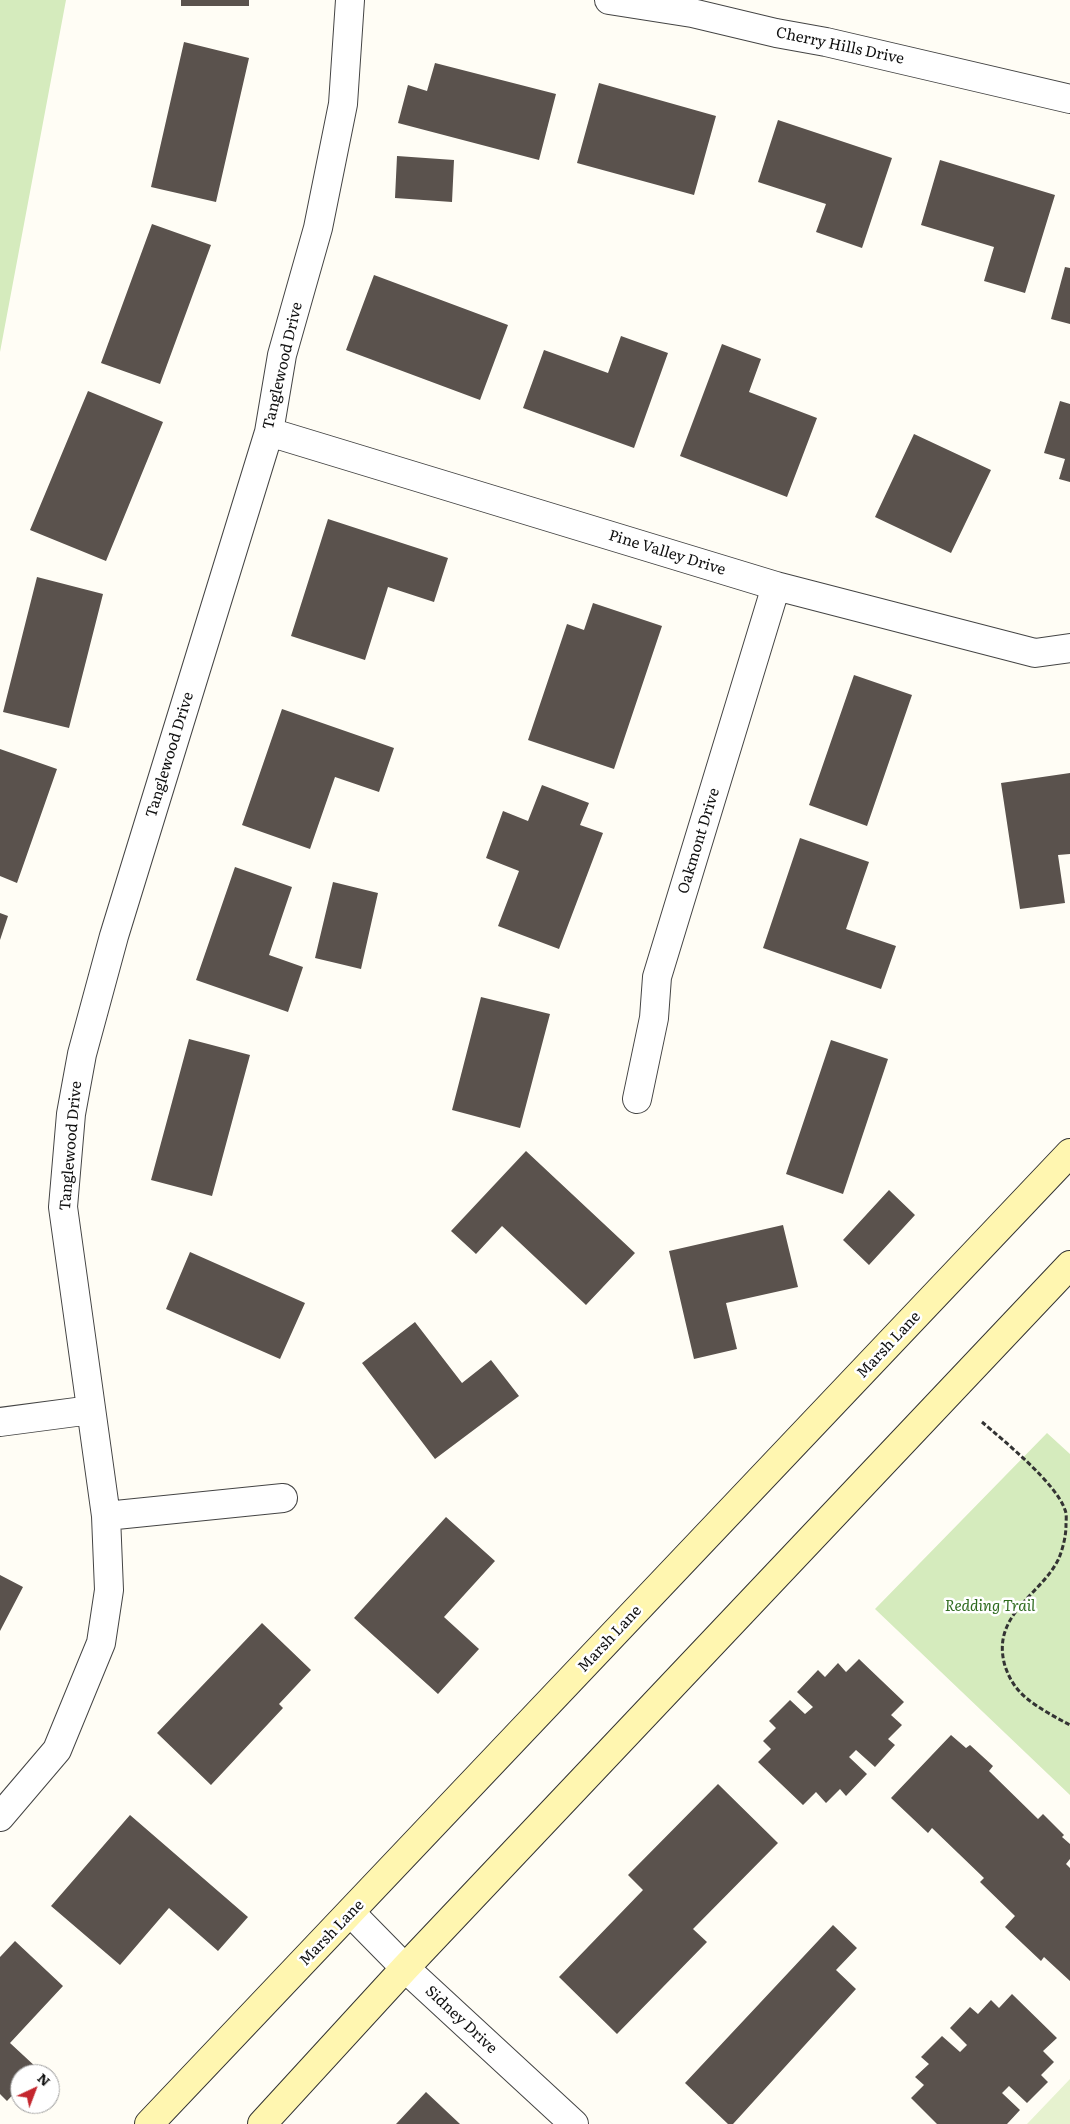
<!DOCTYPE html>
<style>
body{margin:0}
#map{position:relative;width:1070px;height:2124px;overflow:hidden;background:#fffdf5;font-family:Literata,serif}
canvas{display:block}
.north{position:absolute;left:10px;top:2064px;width:50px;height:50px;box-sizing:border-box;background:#fff;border:1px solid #a0a0a0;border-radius:50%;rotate:43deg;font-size:14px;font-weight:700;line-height:20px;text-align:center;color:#111}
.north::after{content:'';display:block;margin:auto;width:18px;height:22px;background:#c4262e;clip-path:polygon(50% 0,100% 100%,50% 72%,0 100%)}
</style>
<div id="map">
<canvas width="1070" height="2124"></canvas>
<div class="north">N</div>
</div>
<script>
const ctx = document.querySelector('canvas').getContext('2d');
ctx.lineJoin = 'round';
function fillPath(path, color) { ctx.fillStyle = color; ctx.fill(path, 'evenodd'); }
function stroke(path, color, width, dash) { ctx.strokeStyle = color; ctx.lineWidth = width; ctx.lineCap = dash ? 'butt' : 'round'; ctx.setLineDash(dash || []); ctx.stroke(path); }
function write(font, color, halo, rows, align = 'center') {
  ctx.font = font + ' Literata,serif'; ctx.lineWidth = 5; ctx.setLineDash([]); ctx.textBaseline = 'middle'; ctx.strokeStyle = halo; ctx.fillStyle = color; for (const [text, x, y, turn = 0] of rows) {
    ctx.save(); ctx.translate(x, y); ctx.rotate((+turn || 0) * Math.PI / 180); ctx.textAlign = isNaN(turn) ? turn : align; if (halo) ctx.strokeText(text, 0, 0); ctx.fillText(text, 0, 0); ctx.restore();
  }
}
const green = new Path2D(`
 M 0,0 L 66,0 L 0,352 Z
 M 1047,1433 L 1070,1454 L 1070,1795 L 875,1609 Z`);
const pitch = new Path2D(`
 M 1070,2079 L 1070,2124 L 1027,2124 Z`);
const building = new Path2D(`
 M 181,0 L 249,0 L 249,6 L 181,6 Z
 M 184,42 L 249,58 L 216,202 L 151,187 Z
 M 435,63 L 556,94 L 539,160 L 398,123 L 408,85 L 427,91 Z
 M 599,83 L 716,116 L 694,195 L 577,163 Z
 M 778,120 L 892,158 L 862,248 L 816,232 L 826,204 L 758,182 Z
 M 397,156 L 454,160 L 452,202 L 395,198 Z
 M 940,160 L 1055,195 L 1025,293 L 984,281 L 994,247 L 921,225 Z
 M 152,224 L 211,245 L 160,384 L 101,363 Z
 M 1065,267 L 1070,268 L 1070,324 L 1051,319 Z
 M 374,275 L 508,325 L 480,400 L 346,350 Z
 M 621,336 L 668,353 L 634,448 L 523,408 L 544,350 L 608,373 Z
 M 722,344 L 761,359 L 749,392 L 817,418 L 787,497 L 680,456 Z
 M 88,391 L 163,422 L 106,561 L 30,530 Z
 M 1060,401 L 1070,404 L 1070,482 L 1059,479 L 1065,459 L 1044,453 Z
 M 914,434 L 991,470 L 951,553 L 875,517 Z
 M 328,519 L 448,558 L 434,602 L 388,587 L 365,660 L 291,636 Z
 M 37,577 L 103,594 L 69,728 L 3,712 Z
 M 593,603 L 662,626 L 614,769 L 528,740 L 567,624 L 584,630 Z
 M 854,675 L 912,695 L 867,826 L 809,805 Z
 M 282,709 L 394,748 L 379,792 L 335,777 L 310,849 L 242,825 Z
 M 0,749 L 57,769 L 17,883 L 0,876 Z
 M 1070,773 L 1070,854 L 1058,855 L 1065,903 L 1020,909 L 1001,783 Z
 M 542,785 L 589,803 L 580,825 L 603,833 L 559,949 L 498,926 L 519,871 L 486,858 L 503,811 L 528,821 Z
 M 800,838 L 869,862 L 846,929 L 896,946 L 881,989 L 763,948 Z
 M 235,867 L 292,887 L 269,955 L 303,967 L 288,1012 L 196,980 Z
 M 333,882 L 378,893 L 361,969 L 315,958 Z
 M 0,913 L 8,916 L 0,940 Z
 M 481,997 L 550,1014 L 520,1128 L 452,1110 Z
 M 189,1039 L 250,1055 L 212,1196 L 151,1180 Z
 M 831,1040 L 888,1059 L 843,1194 L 786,1174 Z
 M 526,1151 L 635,1253 L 586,1305 L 502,1226 L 476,1254 L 451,1231 Z
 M 889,1190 L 915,1215 L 869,1265 L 843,1240 Z
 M 783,1225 L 798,1287 L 726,1303 L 737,1349 L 694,1359 L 669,1251 Z
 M 190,1252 L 305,1303 L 280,1359 L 166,1309 Z
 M 415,1322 L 462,1383 L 491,1360 L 519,1396 L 435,1459 L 362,1363 Z
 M 446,1517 L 495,1561 L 444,1617 L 479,1649 L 438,1694 L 354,1618 Z
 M 0,1575 L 23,1587 L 0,1631 Z
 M 262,1623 L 311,1670 L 279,1704 L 283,1708 L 211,1785 L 157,1733 Z
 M 859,1659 L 904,1702 L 891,1715 L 902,1725 L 888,1739 L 895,1745 L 875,1767 L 856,1750 L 849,1757 L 867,1774 L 846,1796 L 840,1789 L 826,1803 L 816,1792 L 803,1805 L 758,1762 L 771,1749 L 763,1741 L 776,1728 L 769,1721 L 790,1700 L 805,1714 L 813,1707 L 797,1692 L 818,1670 L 825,1677 L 838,1663 L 846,1672 Z
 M 951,1735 L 966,1748 L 970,1745 L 993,1766 L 989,1771 L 1038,1819 L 1043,1814 L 1064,1835 L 1062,1837 L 1070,1844 L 1070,1859 L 1066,1864 L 1070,1868 L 1070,1981 L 1044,1957 L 1041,1961 L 1005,1927 L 1015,1916 L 980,1882 L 984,1878 L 932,1828 L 928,1833 L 891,1798 Z
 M 718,1784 L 778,1843 L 693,1929 L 707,1942 L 617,2034 L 559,1977 L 643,1890 L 628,1875 Z
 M 130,1815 L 248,1917 L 218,1951 L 169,1908 L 120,1965 L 51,1906 Z
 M 833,1925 L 857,1948 L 836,1970 L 856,1989 L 733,2124 L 728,2124 L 685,2083 Z
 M 15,1941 L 63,1986 L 10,2043 L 37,2068 L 32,2074 L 20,2074 L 20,2087 L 7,2101 L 0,2094 L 0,1957 Z
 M 1012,1994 L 1057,2038 L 1043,2051 L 1054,2062 L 1041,2075 L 1048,2082 L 1027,2103 L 1009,2086 L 1002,2093 L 1020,2110 L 1007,2124 L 937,2124 L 911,2098 L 924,2085 L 915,2077 L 929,2064 L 921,2057 L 942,2036 L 960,2052 L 967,2045 L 950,2028 L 970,2007 L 978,2014 L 991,2000 L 999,2008 Z
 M 426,2092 L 460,2124 L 396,2124 Z`);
const path = new Path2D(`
 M 982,1422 C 1004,1441 1057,1484 1065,1510 C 1067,1514 1066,1521 1066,1525 C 1066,1536 1063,1548 1059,1558 C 1042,1595 990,1614 1005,1666 C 1009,1678 1015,1688 1025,1697 C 1038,1708 1055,1717 1070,1725`);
const minor = new Path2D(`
 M 609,0 L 692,13 L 776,33 L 826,42 L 1070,99
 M 269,432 L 776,586 L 1035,653 L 1070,648
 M 637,1099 L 654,1018 L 657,977 L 776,586
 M 0,1422 L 91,1410
 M 106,1516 L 283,1498
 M 0,1817 L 57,1750 L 101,1643 L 109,1590 L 106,1516 L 63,1207 L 71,1114 L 82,1054 L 114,936 L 269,432 L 282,355 L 318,228 L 343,104 L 350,0
 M 351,1913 L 405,1968 L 574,2124`);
const secondary = new Path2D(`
 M 149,2124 L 1070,1153
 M 262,2124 L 405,1968 L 1070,1265`);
const streetNames = [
 ["Cherry Hills Drive",840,46,12],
 ["Tanglewood Drive",283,366,-77],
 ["Pine Valley Drive",667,553,17],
 ["Tanglewood Drive",170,755,-73],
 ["Oakmont Drive",699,841,-73],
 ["Tanglewood Drive",71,1146,-85],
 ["Marsh Lane",889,1345,-47],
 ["Marsh Lane",610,1639,-47],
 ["Marsh Lane",332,1933,-46],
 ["Sidney Drive",461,2020,43]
];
const parkNames = [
 ["Redding Trail",990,1607]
];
fillPath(green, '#d5ebbd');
fillPath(pitch, '#e6f2cf');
fillPath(building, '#5a524d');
stroke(minor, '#444', 30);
stroke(secondary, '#333', 30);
stroke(path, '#333', 3, [5, 2.5]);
stroke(minor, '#fff', 28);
stroke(secondary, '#fff6b0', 28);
write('15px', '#111', '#fff', streetNames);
write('italic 15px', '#2f6b1f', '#fff', parkNames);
</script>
